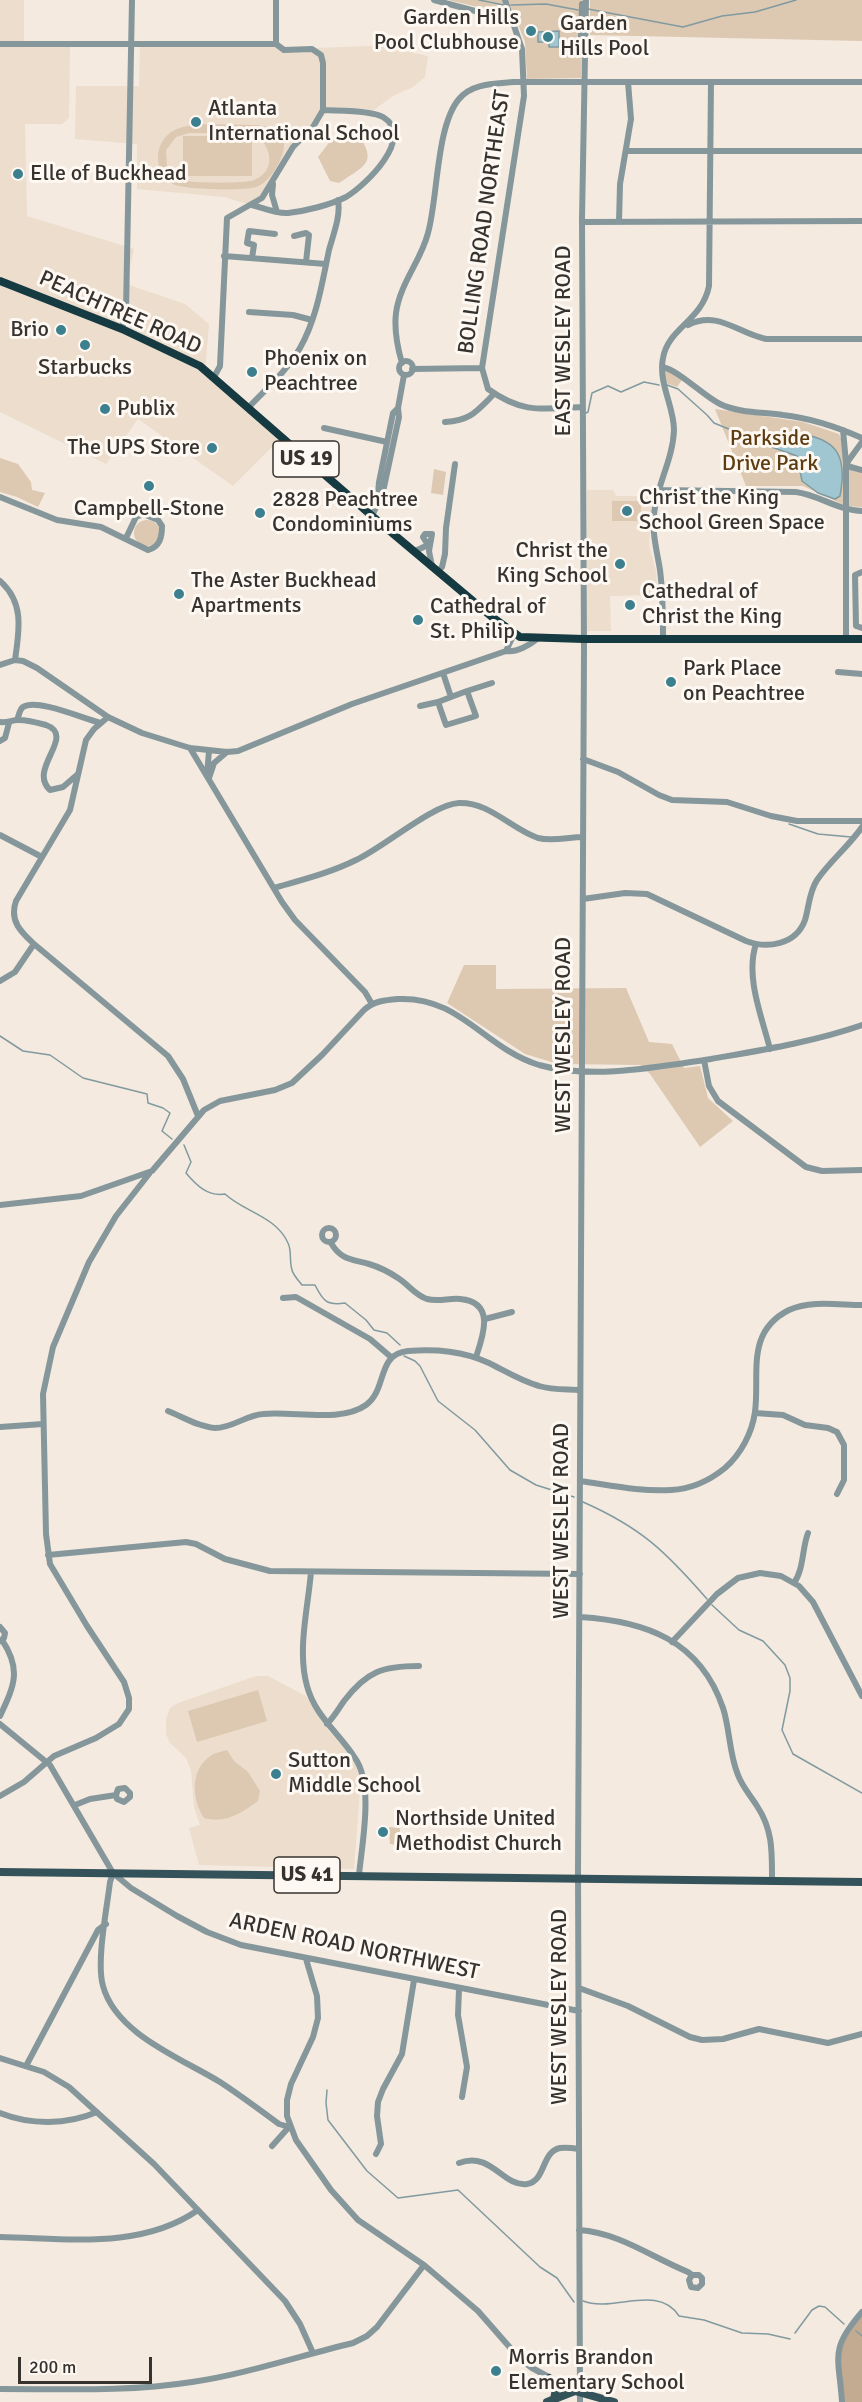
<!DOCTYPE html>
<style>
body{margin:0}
#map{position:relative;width:862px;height:2402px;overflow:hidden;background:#f4eae0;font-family:Signika,sans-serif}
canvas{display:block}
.scale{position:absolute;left:18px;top:2357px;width:134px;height:27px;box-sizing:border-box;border:3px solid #36322e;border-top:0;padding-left:8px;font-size:18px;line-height:21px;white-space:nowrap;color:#36322e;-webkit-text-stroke:4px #fef8f2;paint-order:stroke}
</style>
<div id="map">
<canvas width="862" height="2402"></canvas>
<div class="scale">200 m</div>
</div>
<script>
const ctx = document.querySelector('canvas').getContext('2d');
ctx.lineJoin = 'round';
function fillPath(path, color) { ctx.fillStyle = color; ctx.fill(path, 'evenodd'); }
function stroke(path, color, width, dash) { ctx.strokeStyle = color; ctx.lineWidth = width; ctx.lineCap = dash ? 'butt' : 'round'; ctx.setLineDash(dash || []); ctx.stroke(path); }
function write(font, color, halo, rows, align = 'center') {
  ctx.font = font + ' Signika,sans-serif'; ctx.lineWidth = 6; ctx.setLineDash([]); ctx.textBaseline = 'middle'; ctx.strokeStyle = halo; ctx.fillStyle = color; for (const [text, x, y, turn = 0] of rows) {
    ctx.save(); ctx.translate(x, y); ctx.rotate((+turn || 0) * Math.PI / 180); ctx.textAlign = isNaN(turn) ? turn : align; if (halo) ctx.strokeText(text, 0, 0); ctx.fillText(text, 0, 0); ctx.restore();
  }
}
const built = new Path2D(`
 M 0,0 L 24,0 L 24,46 L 70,46 L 69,118 L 62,124 L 25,124 L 27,216 L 134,249 L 126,284 L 185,304 L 209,324 L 205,373 L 280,439 L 233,486 L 138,419 L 106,464 L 0,412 Z
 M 276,44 L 279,47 L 312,49 L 321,55 L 320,117 L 293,147 L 262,198 L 251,205 L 224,197 L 137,189 L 137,144 L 75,139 L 76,86 L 139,86 L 140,47 Z
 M 370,46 L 386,47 L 428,56 L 425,77 L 413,87 L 393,96 L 374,110 L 325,108 L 325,59 L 322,52 L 316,48 Z
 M 587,490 L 613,490 L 616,496 L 652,496 L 649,545 L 656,571 L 658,595 L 610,596 L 611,631 L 587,631 Z
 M 256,1676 L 268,1676 L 306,1696 L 329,1731 L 354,1758 L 361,1778 L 354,1869 L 199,1865 L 189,1828 L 200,1825 L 194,1807 L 191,1770 L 186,1758 L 170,1743 L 166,1734 L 166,1719 L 170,1708 L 178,1703 Z`);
const green = new Path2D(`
 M 448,0 L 503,0 L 507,14 Z
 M 508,0 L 583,0 L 581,78 L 527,79 L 525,42 Z
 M 590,0 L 862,0 L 862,41 L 590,35 Z
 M 197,124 L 256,125 L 269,127 L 284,143 C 285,157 270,183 256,187 C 245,191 184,190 173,184 C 154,173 153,146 170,133 C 178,127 188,126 197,124 ZM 189,133 L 248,133 C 271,138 279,171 254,180 C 244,184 190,183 180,180 L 167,168 L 166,150 L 176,137 Z
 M 350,131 L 356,131 C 378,163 367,164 339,183 L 330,181 L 318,157 L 331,140 Z
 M 183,136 L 252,136 L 252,176 L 183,176 Z
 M 663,368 L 682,380 L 677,387 L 666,383 Z
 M 715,409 L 803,422 L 839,434 L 854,470 L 862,471 L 862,507 L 846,506 L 803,486 L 746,486 Z
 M 0,458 L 18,464 L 31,482 L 32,490 L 45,493 L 38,507 L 17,497 L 0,492 Z
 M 434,469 L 446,472 L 443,495 L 431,493 Z
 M 612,501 L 641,501 L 641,521 L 612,521 Z
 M134 533a13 13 0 1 1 26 0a13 13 0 1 1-26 0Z
 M 464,965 L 496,965 L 496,989 L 626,988 L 649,1042 L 672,1044 L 684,1068 L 700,1066 L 708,1098 L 733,1121 L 700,1147 L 650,1074 L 641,1065 L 558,1064 L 525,1054 L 447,1003 Z
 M 258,1690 L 267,1721 L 197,1742 L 188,1711 Z
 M 227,1750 L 234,1761 L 248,1772 L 260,1791 L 258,1801 C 241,1813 226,1824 204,1818 C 192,1800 190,1771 209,1757 C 213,1753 221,1752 227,1750 Z
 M 389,1827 L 400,1828 L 399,1845 L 390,1844 Z`);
const forest = new Path2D(`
 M 862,2310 L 862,2402 L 839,2402 L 839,2347 Z`);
const water = new Path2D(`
 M 559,31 L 559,47 L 549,47 L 549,42 L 538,42 L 538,32 Z
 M 795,433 C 836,438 848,454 840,496 L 835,499 L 818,493 L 802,481 L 797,456 L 763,444 L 764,441 L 779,443 L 788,434 Z`);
const stream = new Path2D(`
 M 479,0 L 504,5
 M 511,5 L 546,4 L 578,10
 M 588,9 L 683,27 L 722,16 L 755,12 L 796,0
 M 667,385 L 678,389 L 707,415 L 714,423 L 763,443
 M 586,413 L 588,412 L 592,393 L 608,386 L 621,392 L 644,382 L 659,385
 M 789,824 L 818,834 L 851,837
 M 0,1036 L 23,1051 L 50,1055 L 83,1078 L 147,1094 L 148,1103 L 163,1108 L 170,1113 L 162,1131 L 172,1139
 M 184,1145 L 191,1162 L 186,1173 C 196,1185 208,1197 225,1194 C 244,1212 276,1216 288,1243 C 292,1251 289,1260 292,1270 C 293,1275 299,1281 302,1285 L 315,1285 C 323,1301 327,1306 345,1303 L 366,1320 L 374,1330 L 387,1333 L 400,1345
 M 404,1356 L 415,1361 L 420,1366 L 438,1401 L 475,1430 L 510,1470 L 536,1485 L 574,1497
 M 583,1502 C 642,1528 666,1552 707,1599
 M 712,1605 L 739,1630 L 763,1641 L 785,1665 L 790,1678 L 790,1691 L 782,1730 L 793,1754 L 862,1793
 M 327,2090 L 326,2103 L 328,2120 L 367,2171 L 398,2198 L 458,2190 L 540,2267 L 557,2278 L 574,2302
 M 583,2301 C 613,2313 658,2283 679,2316 L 704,2320 L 742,2333 L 768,2334 L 790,2339
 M 856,2331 L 862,2336
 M 795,2333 L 812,2310 L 819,2306 L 825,2307 L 844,2324`);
const minor = new Path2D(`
 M 434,0 L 513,21
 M 505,0 L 522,49 L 524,96 L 482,368 L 488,389 C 523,414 542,409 582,407
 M 582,4 L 581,36 L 585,43
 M 0,44 L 276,44
 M 627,151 L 862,151
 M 273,184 L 272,195 L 277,212
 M 252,205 C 263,208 277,214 288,213 C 306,211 330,205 346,197 C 365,186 416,137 383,117 C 371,110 338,111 323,110
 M 582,222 L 862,221
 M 619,222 L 620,184 L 631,119 L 628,82
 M 294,236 L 306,233 L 309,235 L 306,262
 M 224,256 L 326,264
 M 252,258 L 254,245 L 247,243 L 249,231 L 275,234
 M 249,312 L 293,315 L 312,320
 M 688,325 C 718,310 737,333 766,339 L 862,339
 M 122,329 L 126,311 L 132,0
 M399 368a7 7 0 1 1 14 0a7 7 0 1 1-14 0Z
 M 402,363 C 397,346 394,330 396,313 C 400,283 421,261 428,233 C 438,198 436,126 459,99 C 472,83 494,84 514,82 L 862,82
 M 662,367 C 679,370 702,395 720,404 C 739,413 762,412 783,415 C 810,418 837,427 862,438
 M 412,369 L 482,368
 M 214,377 L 220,366 L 227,218 L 262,198 L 293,147 L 313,127 L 323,110 L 323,63 L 321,55 L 312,49 L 284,50 L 276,44 L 276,0
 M 248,408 C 266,389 287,371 300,348 C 317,318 322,283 329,250 C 333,235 341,216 338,200
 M 445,422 C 470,420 475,413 492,396
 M 324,428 L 387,442
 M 843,430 L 846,463
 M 847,466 L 862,470
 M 659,490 L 796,492 C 819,495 839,511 862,511
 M 0,497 L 57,520 L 101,527 L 148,550 C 160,547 162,537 162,526 L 158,520 L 143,514 L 136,517 L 126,538
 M 377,505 L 379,482 L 393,413 L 398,408
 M 372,516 L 377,505 L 381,501 L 399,417 L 398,408 L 404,375
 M 415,551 L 428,545 L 423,537 L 425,534 L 432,534 L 429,551 L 432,566
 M 438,571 L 442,567 L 445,554 L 446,528 L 455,464
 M 862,572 L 855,575 L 856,626 L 862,628
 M 0,581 C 25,603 19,631 15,660
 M 663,639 C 663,616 663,593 660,570 C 657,551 652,534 654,515 C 656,486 673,460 674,430 C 674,406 658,383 663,358 C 668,328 702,321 709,286 L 711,82
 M 846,639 L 846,464 L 862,442
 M 506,651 L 514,634
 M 0,665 L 15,660 L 23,661 L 37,668 L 108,717 L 142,733 L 190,748 L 227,752 L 238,751 L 352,704 L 506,651 C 516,653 530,645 537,639
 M 838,672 L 862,674
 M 443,673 L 451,697 L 438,702 L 446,725 L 476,716 L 467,691 L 451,697
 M 467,691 L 492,683
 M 420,706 L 438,702
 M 108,717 L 94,729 L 86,740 L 70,810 L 16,901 C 9,921 21,932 34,944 L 168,1056 L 183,1079 L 198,1116
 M 17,720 C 19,716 19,710 23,707 C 37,698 84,719 101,723
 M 0,722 C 7,723 12,720 18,720 C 26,720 39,723 46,725 C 77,736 27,769 50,790 L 63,787 L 78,774
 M 0,741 L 5,738 L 9,723
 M 190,748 L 282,902 L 295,920 L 365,992 L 372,1004
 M 583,759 L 618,772 L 659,795 L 672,800 L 727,802 L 771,816 L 797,821 L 862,821
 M 207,775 L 209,751
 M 209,778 L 214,763 L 227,752
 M 0,835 L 42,857
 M 274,888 C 301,880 330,873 356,860 C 383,848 433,804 459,803 C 490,802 511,829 538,838 C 553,842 568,837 583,837
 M 583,899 L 625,893 L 647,894 L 746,941 C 767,949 796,945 805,920 C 809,907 809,892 817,880 C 830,861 849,846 862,827
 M 756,944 C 745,977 762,1017 770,1049
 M 0,981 L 15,972 L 34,944
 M 704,1060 L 709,1086 L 718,1101 L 806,1167 L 822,1171 L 862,1170
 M 0,1205 L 81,1196 L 152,1171 L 204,1110 L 220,1101 L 275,1090 L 292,1083 L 322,1055 L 364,1010 C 374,1001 385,1000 398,999 C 460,996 484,1048 539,1065 C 592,1080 657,1067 711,1059 C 762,1050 813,1042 862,1025
 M322 1235a7 7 0 1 1 14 0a7 7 0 1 1-14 0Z
 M 331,1243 C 341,1260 351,1259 369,1264 C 379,1267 389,1272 398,1278 C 409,1285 415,1295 427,1299 C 438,1302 449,1298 460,1299 C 496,1302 483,1336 476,1357
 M 283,1298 L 296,1297 L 370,1339 L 391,1357
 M 485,1319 L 512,1312
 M 168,1411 C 183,1417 199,1427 215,1428 C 233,1428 246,1415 263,1414 C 294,1411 341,1423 366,1405 C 388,1389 376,1354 408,1351 C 437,1349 463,1351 489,1363 C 505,1371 521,1381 539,1386 C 552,1390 566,1389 580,1390
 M 755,1413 L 783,1415 L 805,1425 L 828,1428 L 837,1432 L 844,1445 L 844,1480 L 837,1494
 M 0,1427 L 43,1424
 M 580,1481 C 609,1485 641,1492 671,1490 C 692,1489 709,1481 725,1468 C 741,1454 752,1433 755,1412 C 760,1374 745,1332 789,1310 C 811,1300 839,1305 862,1305
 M 48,1555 L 186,1542 L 196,1544 L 225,1559 L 270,1571 L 580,1574
 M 311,1572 C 308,1608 297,1650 307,1686 C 315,1716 339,1733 355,1758 C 374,1785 362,1843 359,1875
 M 794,1583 C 804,1569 802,1548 808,1533
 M 580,1617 C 645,1621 700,1640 723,1708 C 730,1729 729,1754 738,1775 C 742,1786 750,1795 757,1806 C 773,1830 772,1852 772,1880
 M 0,1627 L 5,1633 L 4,1638 L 0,1641
 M 672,1642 L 717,1594 L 738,1578 L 760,1573 L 781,1576 L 799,1586 L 813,1602 L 862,1696
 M 0,1716 C 14,1686 22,1670 2,1640
 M 0,1724 L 50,1765 L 113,1873 L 131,1888 L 177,1916 L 207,1932 L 241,1945 L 579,2011
 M 327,1724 C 334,1717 339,1708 344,1701 C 367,1671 383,1666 419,1666
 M 0,1796 L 24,1782 L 54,1756 L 96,1738 L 119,1724 L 129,1709 L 129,1698 L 124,1682 L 87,1626 L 50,1564 L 46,1534 L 43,1394 L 53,1347 L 89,1262 L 116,1216 L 149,1174
 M 75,1805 L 90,1799 L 116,1795 L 118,1789 L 125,1788 L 130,1793 L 130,1797 L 124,1802 L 117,1799 L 116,1795
 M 113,1873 L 110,1882 C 107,1908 96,1962 103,1986 C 116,2034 181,2058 220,2082 C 240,2095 260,2110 279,2124 L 289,2127 L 272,2146
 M 306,1959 L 317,1996 L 318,2018 L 313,2037 L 291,2084 L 287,2100 L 287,2116 L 296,2140 L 331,2190 L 358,2220 L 424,2265 L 478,2311 L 520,2359 L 532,2368 L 575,2391
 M 579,1988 L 628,2006 L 690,2037 L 702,2040 L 723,2039 L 759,2029 L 828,2043 L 862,2034
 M 459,1989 L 458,2015 L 467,2067 L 462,2097
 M 0,2058 L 44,2072 L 69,2087 L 154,2164 L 285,2301 L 300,2324 L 313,2353
 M 26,2066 L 98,1930 L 106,1924
 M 0,2113 C 30,2125 67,2125 97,2112
 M 376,2154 L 381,2144 L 377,2116 L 378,2102 L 383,2089 L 402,2054 L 414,1980
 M 459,2163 C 492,2151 502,2187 527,2184 C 546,2181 541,2152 560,2148 C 566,2147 573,2148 579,2149
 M 579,2230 C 620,2233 651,2257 688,2272 L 692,2275 L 689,2280 L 691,2287 L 698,2288 L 702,2284 L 702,2278 L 699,2275 L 692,2275
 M 0,2237 C 66,2238 141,2250 198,2210
 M 0,2389 C 64,2389 128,2392 192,2382 C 246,2374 299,2356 353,2343 L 367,2336 L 377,2327 L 424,2265
 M 580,2402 L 578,1872 L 584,650 L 582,219 L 586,0
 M 842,2402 C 839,2356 829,2350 862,2312`);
const major = new Path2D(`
 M 0,1872 L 862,1882
 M 549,2378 L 556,2389 L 554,2399
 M 547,2402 L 575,2391 L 614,2402`);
const highway = new Path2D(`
 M 0,281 L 122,329 L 200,366 L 372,516 L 492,617 L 520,637 L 584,639 L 862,639`);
const markers = [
 [531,31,6,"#3c808f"],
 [548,37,6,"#3c808f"],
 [196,122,6,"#3c808f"],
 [18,174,6,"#3c808f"],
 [61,330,6,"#3c808f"],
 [85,345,6,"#3c808f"],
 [252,372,6,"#3c808f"],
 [105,409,6,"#3c808f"],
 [212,448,6,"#3c808f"],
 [149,486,6,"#3c808f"],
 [627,511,6,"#3c808f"],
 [260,513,6,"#3c808f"],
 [620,564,6,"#3c808f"],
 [179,594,6,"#3c808f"],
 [630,605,6,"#3c808f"],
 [418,620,6,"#3c808f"],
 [671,682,6,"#3c808f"],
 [276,1774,6,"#3c808f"],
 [383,1832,6,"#3c808f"],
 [496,2371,6,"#3c808f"]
];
const shields = [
 [306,459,66],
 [307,1875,66]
];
const shieldNames = [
 ["US 19",306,459],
 ["US 41",307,1875]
];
const poiNames = [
 ["Garden Hills",519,18,"right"],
 ["Pool Clubhouse",519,43,"right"],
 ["Garden",560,24],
 ["Hills Pool",560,49],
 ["Atlanta",208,109],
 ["International School",208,134],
 ["Elle of Buckhead",30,174],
 ["Brio",49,330,"right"],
 ["Phoenix on",264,359],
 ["Peachtree",264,384],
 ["Starbucks",85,368,"center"],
 ["Publix",117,409],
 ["The UPS Store",200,448,"right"],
 ["Christ the King",639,498],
 ["School Green Space",639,523],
 ["2828 Peachtree",272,500],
 ["Condominiums",272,525],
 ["Campbell-Stone",149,509,"center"],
 ["Christ the",608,551,"right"],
 ["King School",608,576,"right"],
 ["The Aster Buckhead",191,581],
 ["Apartments",191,606],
 ["Cathedral of",642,592],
 ["Christ the King",642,617],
 ["Cathedral of",430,607],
 ["St. Philip",430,632],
 ["Park Place",683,669],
 ["on Peachtree",683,694],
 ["Sutton",288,1761],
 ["Middle School",288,1786],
 ["Northside United",395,1819],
 ["Methodist Church",395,1844],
 ["Morris Brandon",508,2358],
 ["Elementary School",508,2383]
];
const streetNames = [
 ["BOLLING ROAD NORTHEAST",485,222,-82],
 ["PEACHTREE ROAD",120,313,24],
 ["EAST WESLEY ROAD",564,341,-90],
 ["WEST WESLEY ROAD",564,1035,-90],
 ["WEST WESLEY ROAD",562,1521,-90],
 ["ARDEN ROAD NORTHWEST",354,1947,12],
 ["WEST WESLEY ROAD",560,2007,-90]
];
const parkNames = [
 ["Parkside",770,439],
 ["Drive Park",770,464]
];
fillPath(built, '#ecddcd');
fillPath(green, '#ddc8b2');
fillPath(forest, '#c3ab92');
fillPath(water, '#a0c7d1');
stroke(water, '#809aa0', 1.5);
stroke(stream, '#809aa0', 1.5);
stroke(minor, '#86979b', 6);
stroke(major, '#345259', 8);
stroke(highway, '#153a42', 8);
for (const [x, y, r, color] of markers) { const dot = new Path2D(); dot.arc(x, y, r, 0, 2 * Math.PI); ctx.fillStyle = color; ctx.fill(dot); stroke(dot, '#fef8f2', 2); }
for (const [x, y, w] of shields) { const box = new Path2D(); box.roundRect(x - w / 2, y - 18, w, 36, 4.5); ctx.fillStyle = '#fef8f2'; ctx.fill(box); stroke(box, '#36322e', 1.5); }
write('bold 21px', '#36322e', null, shieldNames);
write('22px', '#36322e', '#fef8f2', poiNames, 'left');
write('22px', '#36322e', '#fef8f2', streetNames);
write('22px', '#5e3c11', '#fef8f2', parkNames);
</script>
